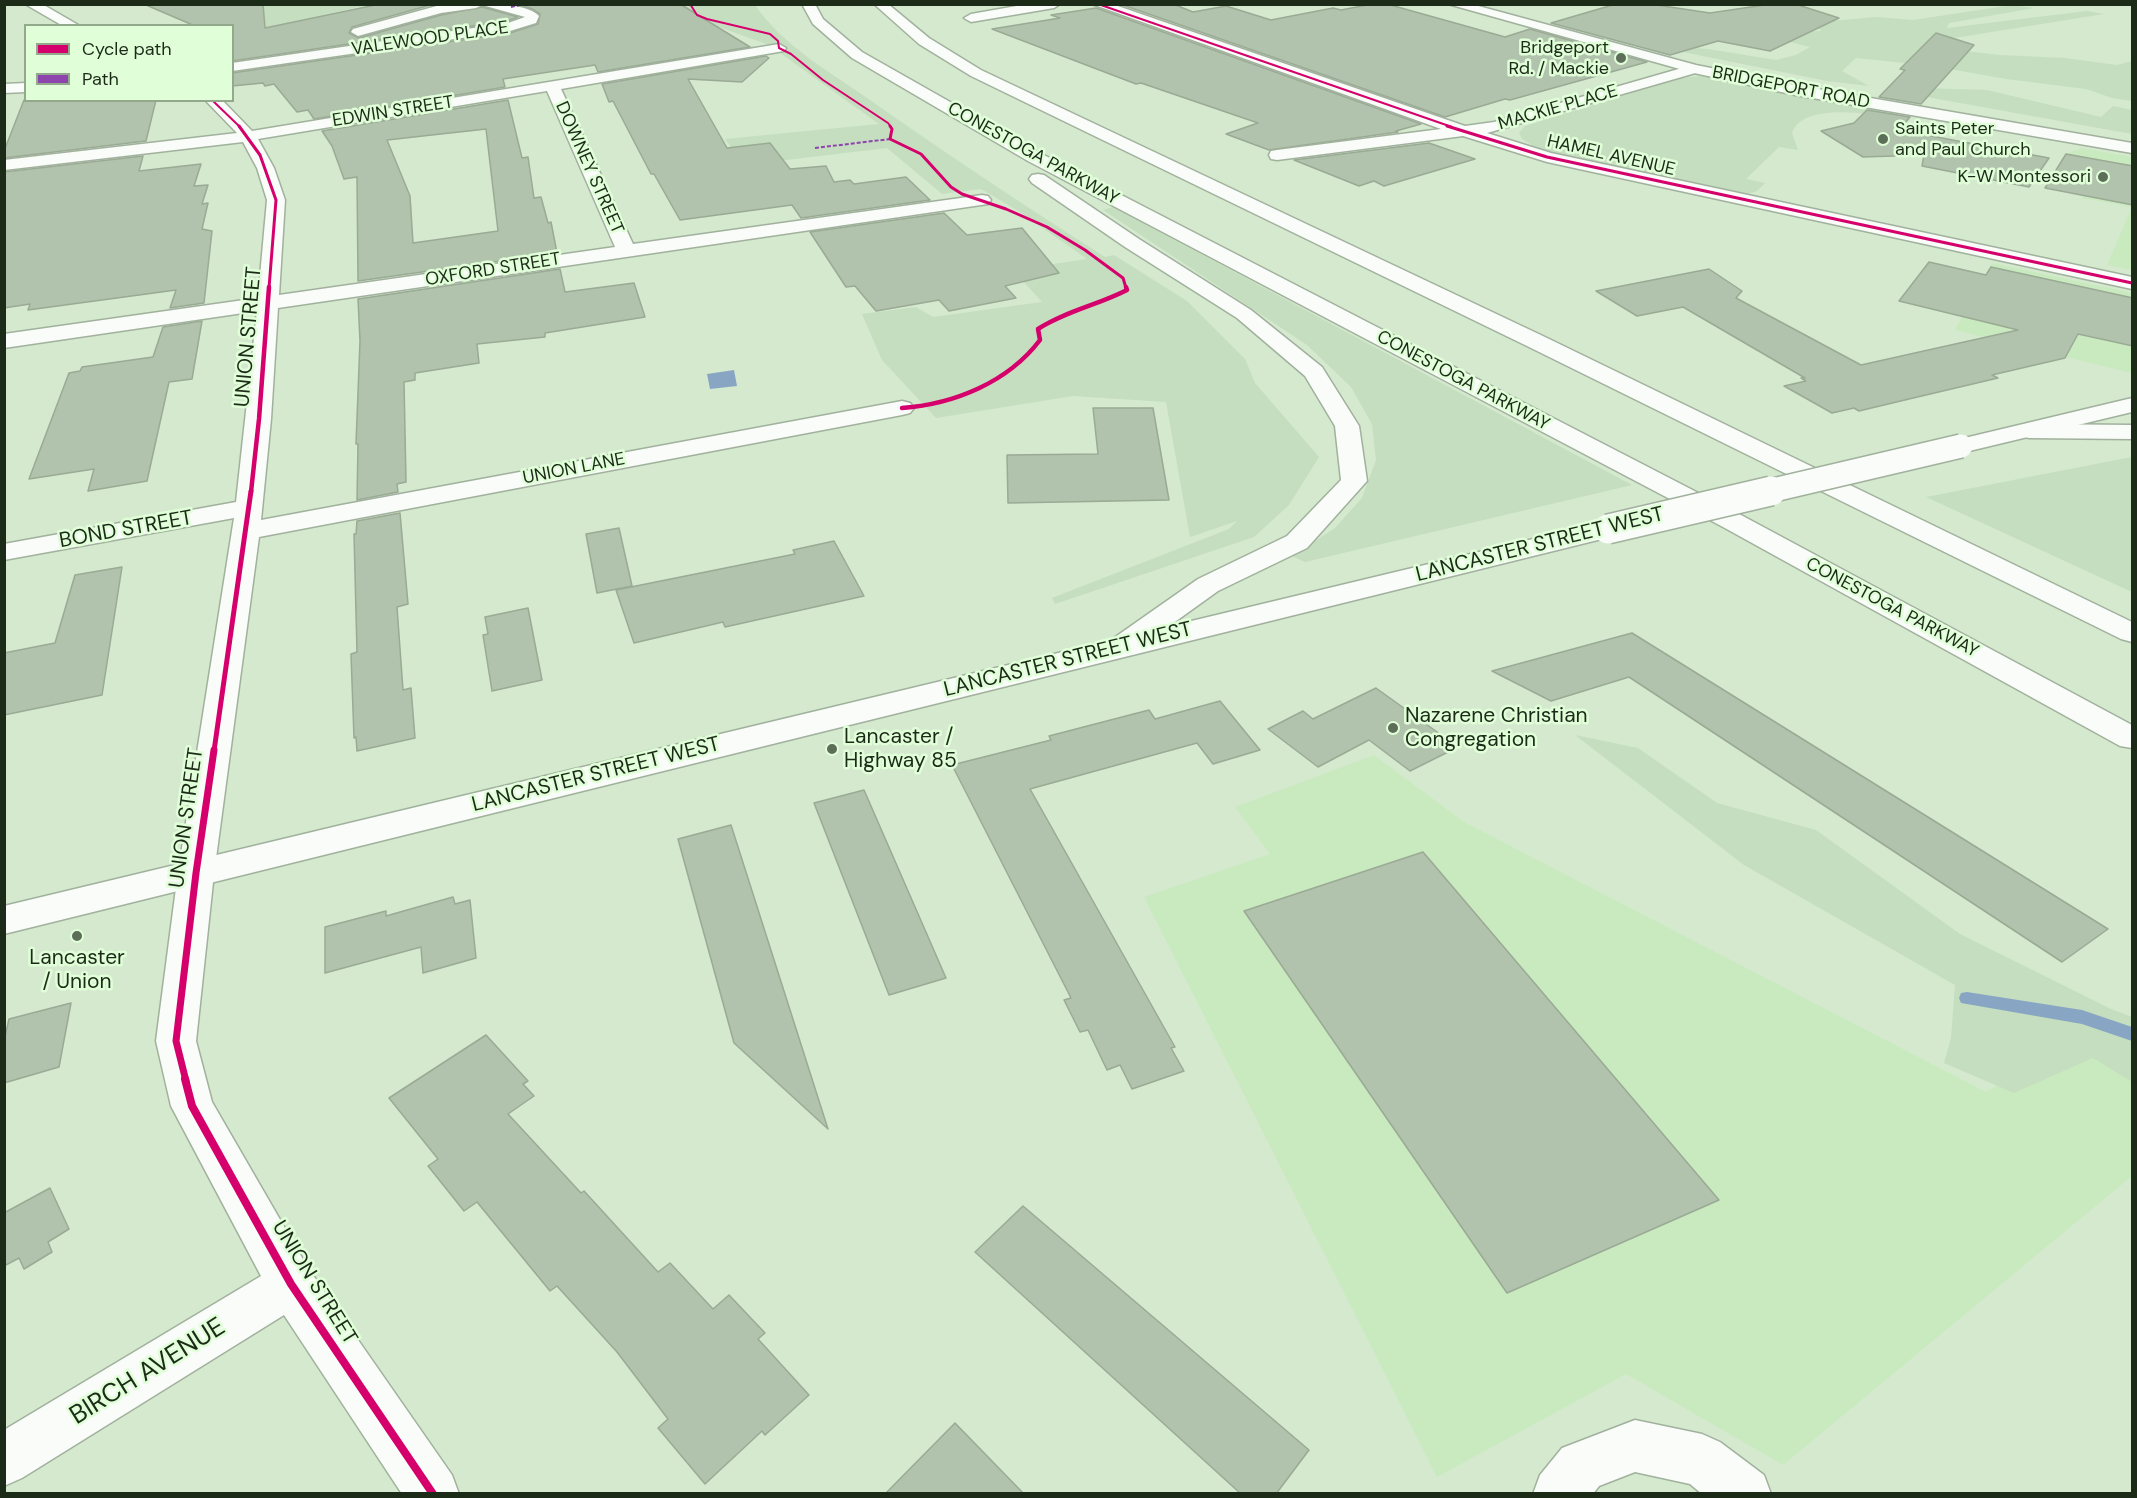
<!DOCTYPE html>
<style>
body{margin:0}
#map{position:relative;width:2137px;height:1498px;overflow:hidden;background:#d4e9ce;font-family:"DM Sans",sans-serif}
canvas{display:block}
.frame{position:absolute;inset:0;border:6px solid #1c2a18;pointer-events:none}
.legend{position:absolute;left:24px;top:24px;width:210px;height:78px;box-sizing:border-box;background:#e0ffd8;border:2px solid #92aa8b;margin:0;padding:8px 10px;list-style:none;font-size:18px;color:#1c2a18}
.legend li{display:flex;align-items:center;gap:12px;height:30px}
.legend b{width:30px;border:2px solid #92aa8b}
</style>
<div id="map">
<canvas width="2137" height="1498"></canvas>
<div class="frame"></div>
<ul class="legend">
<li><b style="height:8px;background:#d6006c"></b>Cycle path</li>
<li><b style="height:8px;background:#8e44ad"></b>Path</li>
</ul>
</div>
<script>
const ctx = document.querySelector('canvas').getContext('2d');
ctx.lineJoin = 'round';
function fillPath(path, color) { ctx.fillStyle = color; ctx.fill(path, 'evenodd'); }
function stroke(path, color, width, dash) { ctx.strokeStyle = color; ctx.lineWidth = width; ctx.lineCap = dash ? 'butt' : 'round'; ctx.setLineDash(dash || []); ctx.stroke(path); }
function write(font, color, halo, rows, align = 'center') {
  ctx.font = font + ' "DM Sans",sans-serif'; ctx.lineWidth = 5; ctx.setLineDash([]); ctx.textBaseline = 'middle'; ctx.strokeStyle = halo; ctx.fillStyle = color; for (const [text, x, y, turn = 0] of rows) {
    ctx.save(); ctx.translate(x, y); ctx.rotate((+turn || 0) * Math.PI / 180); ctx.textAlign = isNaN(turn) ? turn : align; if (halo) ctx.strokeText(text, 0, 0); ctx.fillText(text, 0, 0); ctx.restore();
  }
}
const built = new Path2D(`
 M 2082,148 L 2132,157 L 2132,270 L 2107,265 L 2132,207 L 2082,198 L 2092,181 L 2053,174 L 2066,154 Z
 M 1992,263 L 2132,293 L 2132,373 L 1955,330 Z
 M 1374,755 L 1464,822 L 1986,1092 L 2092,1030 L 2132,1053 L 2132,1176 L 1783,1465 L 1626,1374 L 1437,1477 L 1144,897 L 1270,854 L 1235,807 Z`);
const green = new Path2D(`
 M 187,5 L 367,5 L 243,33 Z
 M 651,5 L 755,5 C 783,46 830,72 870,100 C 947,154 1025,206 1105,257 L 1114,255 L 1187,301 L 1245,359 L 1255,383 L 1319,457 L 1289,505 L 1254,537 L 1055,604 L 1052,598 L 1229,529 L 1237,521 L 1190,537 L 1166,402 L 1073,396 L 936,418 L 882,360 L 862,314 L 916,307 L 933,317 L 1042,302 L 1013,270 L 1087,259 L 1020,212 L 981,189 L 942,194 L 887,148 L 744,165 L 725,139 L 879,124 L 769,45 L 719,27 L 656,36 Z
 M 2012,5 L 2034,8 L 1949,23 L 1947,28 L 2087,11 L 2104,14 L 1929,42 L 1923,46 L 1999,55 L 2065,58 L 2117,65 L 2132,61 L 2132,101 L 2112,98 L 2086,89 L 2006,79 L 1933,66 L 1856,58 L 1842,71 L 1869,86 L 1827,81 L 1683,52 L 1674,47 L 1708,49 L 1776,60 L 1796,55 L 1810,47 L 1782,40 L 1792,31 L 1822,31 L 1812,24 L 1819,22 L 1877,17 L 1913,20 Z
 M 473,7 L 495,8 L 518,16 L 515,21 L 499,24 L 350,47 L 332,47 L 339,42 L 447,11 Z
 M 1702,76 L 1901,113 L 1895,118 C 1870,114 1803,102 1792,133 L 1798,150 L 1779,147 L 1746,179 L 1765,183 L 1757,191 L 1747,194 L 1583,161 L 1540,150 L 1522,139 L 1519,133 L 1525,126 L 1679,78 Z
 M 1921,88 L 1987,90 L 2101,117 L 2113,106 L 2132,110 L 2132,134 L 1888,90 Z
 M 1113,207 L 1632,485 L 1305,562 L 1292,556 L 1335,528 L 1362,498 L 1376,460 L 1372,424 L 1351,387 L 1307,345 L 1103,210 Z
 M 2132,457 L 2132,592 L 1926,497 Z
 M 1575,735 L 1638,748 L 1717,803 L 1816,830 L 1960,934 L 2111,1009 L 2132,1017 L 2132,1082 L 2093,1058 L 2014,1093 L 1944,1063 L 1951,1038 L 1955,985 L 1744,865 Z`);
const water = new Path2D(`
 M 734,370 L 737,386 L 710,389 L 707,374 Z`);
const stream = new Path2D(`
 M 1967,992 L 2082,1010 L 2132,1027 L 2132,1041 L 2082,1024 L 1961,1003 L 1959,998 L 1961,993 Z`);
const building = new Path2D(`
 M 263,4 L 265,28 L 380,4 L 434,4 L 352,27 L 349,33 L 359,38 L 441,15 L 482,7 L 518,17 L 507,21 L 232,61 L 232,26 L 195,26 L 146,5 Z
 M 518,4 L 680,4 L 750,47 L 598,72 L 595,65 L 503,79 L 505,87 L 314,119 L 308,110 L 297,112 L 274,84 L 265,86 L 263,83 L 232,86 L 232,73 L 510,33 L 538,24 L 540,14 L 532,9 Z
 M 1120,4 L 1173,4 L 1193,12 L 1226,6 L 1271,20 L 1333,8 L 1341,10 L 1372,4 L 1387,4 L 1505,37 L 1530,29 L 1647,62 L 1510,100 L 1505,99 L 1445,117 Z
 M 1616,4 L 1650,4 L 1710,13 L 1771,4 L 1795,4 L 1839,18 L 1770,51 L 1718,41 L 1670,55 L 1551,23 Z
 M 1096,8 L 1421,124 L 1396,131 L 1398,132 L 1269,150 L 1226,134 L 1258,123 L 1141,83 L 1136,84 L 992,29 L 1060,18 L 1051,15 Z
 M 1936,33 L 1974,45 L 1921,104 L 1879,97 L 1905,70 L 1900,69 Z
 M 766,56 L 769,58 L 742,82 L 688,79 L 727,148 L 770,143 L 790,169 L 826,166 L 834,182 L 850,180 L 854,184 L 906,177 L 930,200 L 801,218 L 792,205 L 680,220 L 654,174 L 651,174 L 613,101 L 609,102 L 602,84 Z
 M 24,100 L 156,100 L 146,141 L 4,158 L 4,151 Z
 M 508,100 L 522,158 L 528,157 L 534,198 L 541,197 L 548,223 L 551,222 L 557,253 L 358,281 L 357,177 L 344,179 L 332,146 L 322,131 ZM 486,129 L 498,231 L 413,243 L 410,196 L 387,140 Z
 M 1867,110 L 1910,117 L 1899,130 L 2049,158 L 2029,187 L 1922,166 L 1924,155 L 1863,157 L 1821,131 L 1854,123 Z
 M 1429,143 L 1475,159 L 1384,186 L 1374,181 L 1359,186 L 1294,160 Z
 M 2066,154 L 2133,166 L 2133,205 L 2045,188 Z
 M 143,156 L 139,171 L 201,164 L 194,186 L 208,185 L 202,204 L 208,203 L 202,229 L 212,231 L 204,303 L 170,308 L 176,290 L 28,310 L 30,304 L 4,308 L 4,172 Z
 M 944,213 L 967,235 L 1022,228 L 1059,273 L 1005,286 L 1016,298 L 949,311 L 939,300 L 876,311 L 855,286 L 846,287 L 810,232 Z
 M 1929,262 L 1986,275 L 1991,267 L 2133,298 L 2133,346 L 2078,334 L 2065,358 L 1992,375 L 1998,378 L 1909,399 L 1859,411 L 1854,408 L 1832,413 L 1784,386 L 1806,381 L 1801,378 L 1805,378 L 1683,307 L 1637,316 L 1596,291 L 1709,269 L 1742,291 L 1736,298 L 1861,365 L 2018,330 L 1899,301 Z
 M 560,269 L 565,292 L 634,283 L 645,317 L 545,333 L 545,337 L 477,344 L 479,363 L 415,373 L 415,380 L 404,382 L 406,482 L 397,484 L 398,492 L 357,500 L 358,444 L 356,444 L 360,341 L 358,299 Z
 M 202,321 L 192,379 L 169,382 L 147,481 L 88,491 L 94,469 L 29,479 L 69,373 L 80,371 L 82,367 L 153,357 L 163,327 Z
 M 1093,408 L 1153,408 L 1169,500 L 1008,503 L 1007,455 L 1098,454 Z
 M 400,513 L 408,604 L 397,607 L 403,690 L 411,688 L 415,738 L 357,751 L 356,737 L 354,738 L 351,654 L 357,652 L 354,534 L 356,534 L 357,521 Z
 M 619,528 L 632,586 L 597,593 L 586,534 Z
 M 834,541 L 864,596 L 725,627 L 723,622 L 634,643 L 616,590 L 795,554 L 793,550 Z
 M 122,567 L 102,695 L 4,715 L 4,653 L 55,643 L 75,575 Z
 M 528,608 L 542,680 L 492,691 L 483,635 L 488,634 L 485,617 Z
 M 1632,633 L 2108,929 L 2062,962 L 1629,677 L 1551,701 L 1492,671 Z
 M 1376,688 L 1458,747 L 1410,771 L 1369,740 L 1318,767 L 1268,729 L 1303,711 L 1313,719 Z
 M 1220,701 L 1260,750 L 1213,764 L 1197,743 L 1030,789 L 1175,1047 L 1171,1048 L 1184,1071 L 1132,1089 L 1120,1065 L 1107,1070 L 1088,1030 L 1080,1032 L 1064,1000 L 1071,998 L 952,765 L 1051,740 L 1049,736 L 1149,710 L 1155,719 Z
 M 864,790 L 946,978 L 889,995 L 814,803 Z
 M 731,825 L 828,1129 L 734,1043 L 678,839 Z
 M 1423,852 L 1719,1200 L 1507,1293 L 1244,911 Z
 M 453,897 L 455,904 L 470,900 L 476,958 L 423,973 L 421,947 L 325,973 L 325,927 L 386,911 L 386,916 Z
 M 71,1003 L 59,1067 L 4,1083 L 4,1041 L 9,1019 Z
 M 486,1035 L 528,1081 L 523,1084 L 534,1096 L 508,1114 L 581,1193 L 584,1191 L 658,1272 L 670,1263 L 713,1309 L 729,1295 L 765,1333 L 758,1339 L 809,1395 L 765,1435 L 762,1431 L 705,1484 L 658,1428 L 668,1419 L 617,1352 L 557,1286 L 550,1291 L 477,1202 L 464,1211 L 428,1166 L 438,1159 L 389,1098 Z
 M 50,1188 L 69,1229 L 48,1242 L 52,1252 L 24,1269 L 19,1258 L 4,1266 L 4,1213 Z
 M 1023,1206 L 1309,1450 L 1276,1494 L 1241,1494 L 975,1252 Z
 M 955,1423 L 1024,1494 L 885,1494 Z`);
const street = new Path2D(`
 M 25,4 L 42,4 L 80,26 L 63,26 Z
 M 444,4 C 467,4 524,0 539,16 L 536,23 L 510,31 L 232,71 L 232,63 L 508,23 L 525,17 L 482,5 L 476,8 L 441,13 L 358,36 L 351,32 L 353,29 Z
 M 1028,4 L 1060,4 L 1054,8 L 971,22 L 964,18 L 971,14 Z
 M 1092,4 L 1112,4 L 1465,126 L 1494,122 L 1689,66 L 1699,66 L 1701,69 L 1699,72 L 1487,133 L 1551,153 L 2132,277 L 2132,289 L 1547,162 L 1463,136 L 1277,160 L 1271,159 L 1269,155 L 1271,151 L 1277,150 L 1441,129 Z
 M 779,44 L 786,48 L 784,51 L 561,89 L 633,244 L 982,195 L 988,196 L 991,200 L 988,204 L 278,308 L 271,419 L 261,520 L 902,401 L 910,403 L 914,408 L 910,413 L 902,415 L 259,537 L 214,873 L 196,1041 L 212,1102 L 308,1268 L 452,1475 L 459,1494 L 402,1494 L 284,1315 L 22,1478 L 4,1486 L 4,1430 L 261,1276 L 171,1106 L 156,1041 L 178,873 L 234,518 L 4,560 L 4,544 L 236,502 L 257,311 L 4,348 L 4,334 L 258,298 L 267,200 L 257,168 L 243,142 L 4,170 L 4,160 L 237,133 L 205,100 L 222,100 L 252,131 ZM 547,91 L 615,247 L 279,295 L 285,200 L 274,168 L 258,139 Z
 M 26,83 L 26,92 L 4,93 L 4,84 Z
 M 1635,1420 L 1702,1434 L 1720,1442 L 1764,1475 L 1771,1494 L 1702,1494 L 1690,1484 L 1635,1472 L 1599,1486 L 1593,1494 L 1533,1494 L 1540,1475 L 1562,1448 Z`);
const secondary = new Path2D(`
 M 1448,4 L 1471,4 L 1696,65 L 1795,85 L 2132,143 L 2132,153 L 1795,95 L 1694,73 Z
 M 2132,398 L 2132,412 L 1961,453 L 1952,451 L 1949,446 L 1952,441 Z
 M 1608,521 L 1618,523 L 1622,529 L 1618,535 L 4,934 L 4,906 Z`);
const highway = new Path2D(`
 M 802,4 L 815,4 L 823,19 L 862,52 L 1040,153 L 1741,515 L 2132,725 L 2132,748 L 2120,746 L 1723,527 L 1028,161 L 852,58 L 813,24 Z
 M 874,4 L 888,4 L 929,38 L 981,70 L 1545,337 L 2132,622 L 2132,642 L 2121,639 L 1529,347 L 971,76 L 919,44 Z
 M 1038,174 L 1044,175 L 1139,239 L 1251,310 L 1322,367 L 1359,426 L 1367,481 L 1307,548 L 1218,591 L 1133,652 L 1122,655 L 1111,652 L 1107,646 L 1111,640 L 1198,579 L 1287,536 L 1341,480 L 1335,426 L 1305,376 L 1237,318 L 1125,247 L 1032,183 L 1029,179 L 1032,175 Z
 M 2029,424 L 2132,425 L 2132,439 L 2029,438 L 2020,436 L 2017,431 L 2020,426 Z`);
const secondaryBridgeFar1 = new Path2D(`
 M 1765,492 L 1961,446`);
const secondaryBridge = new Path2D(`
 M 1608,529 L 1771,491`);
const quiet = new Path2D(`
 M 511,7 L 524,4
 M 815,148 L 890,139`);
const cyclewayFar5 = new Path2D(`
 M 690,4 L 697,15 L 707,19 L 770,34 L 778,41 L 779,48 L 791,54 L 823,80 L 888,123 L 891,127
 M 1098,4 L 1452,127
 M 212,100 L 240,127`);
const cyclewayFar4 = new Path2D(`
 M 239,126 L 260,155 L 276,200 L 269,288
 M 890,126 L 892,129 L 890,139 L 921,154 L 951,187 L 962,194 L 1006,209 L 1047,227 L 1085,250 L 1123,278 L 1126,288
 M 1447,126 L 1547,157 L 2132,283`);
const cyclewayFar3 = new Path2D(`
 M 902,408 C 955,404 1008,382 1040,340 L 1038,329 C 1066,311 1098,305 1127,290 L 1126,287
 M 251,492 L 259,419 L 269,287`);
const cyclewayFar2 = new Path2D(`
 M 214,751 L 251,491`);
const cyclewayFar1 = new Path2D(`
 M 186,1081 L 176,1041 L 196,873 L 214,750`);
const cycleway = new Path2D(`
 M 185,1079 L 192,1106 L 291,1284 L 433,1494`);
const markers = [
 [1621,58,6,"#5c6d58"],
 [1883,139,6,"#5c6d58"],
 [2103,177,6,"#5c6d58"],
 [1393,728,6,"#5c6d58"],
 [832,749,6,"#5c6d58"],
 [77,936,6,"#5c6d58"]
];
const farStreetnames = [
 ["VALEWOOD PLACE",430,39,-8],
 ["BRIDGEPORT ROAD",1791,88,11],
 ["MACKIE PLACE",1558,108,-16],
 ["EDWIN STREET",393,112,-9],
 ["CONESTOGA PARKWAY",1033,154,29],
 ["HAMEL AVENUE",1611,156,13],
 ["DOWNEY STREET",589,168,66],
 ["OXFORD STREET",493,270,-9],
 ["CONESTOGA PARKWAY",1463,381,28],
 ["UNION LANE",574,469,-11],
 ["CONESTOGA PARKWAY",1892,608,28]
];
const farPoinames = [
 ["Bridgeport",1609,48],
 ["Rd. / Mackie",1609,69],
 ["Saints Peter",1895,129,"left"],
 ["and Paul Church",1895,150,"left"],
 ["K-W Montessori",2091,177]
];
const streetNames = [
 ["UNION STREET",249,337,-85],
 ["BOND STREET",126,530,-10],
 ["LANCASTER STREET WEST",1540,545,-14],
 ["LANCASTER STREET WEST",1068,660,-14],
 ["LANCASTER STREET WEST",596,775,-14],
 ["UNION STREET",187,818,-82],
 ["UNION STREET",314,1283,58]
];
const poiNames = [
 ["Nazarene Christian",1405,716],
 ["Congregation",1405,740],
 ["Lancaster /",844,737],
 ["Highway 85",844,761],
 ["Lancaster",77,958,"center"],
 ["/ Union",77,982,"center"]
];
const nearStreetnames = [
 ["BIRCH AVENUE",148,1372,-32]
];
fillPath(built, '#c9eabf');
fillPath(green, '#c5debf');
fillPath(water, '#88a6c4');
fillPath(stream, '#88a6c4');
fillPath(building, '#b1c3ac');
stroke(building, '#9aaa95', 1.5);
stroke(street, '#a1b19d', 3);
stroke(secondary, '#a1b19d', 3);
stroke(highway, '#a1b19d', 3);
fillPath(street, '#f9fcf8');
fillPath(secondary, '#f9fcf8');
fillPath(highway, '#f9fcf8');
stroke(secondaryBridgeFar1, '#a1b19d', 26, []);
stroke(secondaryBridge, '#a1b19d', 32, []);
stroke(secondaryBridgeFar1, '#f9fcf8', 23);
stroke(secondaryBridge, '#f9fcf8', 29);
stroke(quiet, '#8e44ad', 2, [4, 2]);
stroke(cyclewayFar5, '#d6006c', 2);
stroke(cyclewayFar4, '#d6006c', 3);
stroke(cyclewayFar3, '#d6006c', 4.5);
stroke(cyclewayFar2, '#d6006c', 5);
stroke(cyclewayFar1, '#d6006c', 7);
stroke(cycleway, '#d6006c', 8);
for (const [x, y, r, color] of markers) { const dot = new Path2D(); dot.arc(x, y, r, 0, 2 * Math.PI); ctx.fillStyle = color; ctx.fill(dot); stroke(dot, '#e0ffd8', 2); }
write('18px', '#1c2a18', '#e0ffd8', farStreetnames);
write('18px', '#1c2a18', '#e0ffd8', farPoinames, 'right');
write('21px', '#1c2a18', '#e0ffd8', streetNames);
write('21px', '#1c2a18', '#e0ffd8', poiNames, 'left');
write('26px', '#1c2a18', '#e0ffd8', nearStreetnames);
</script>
